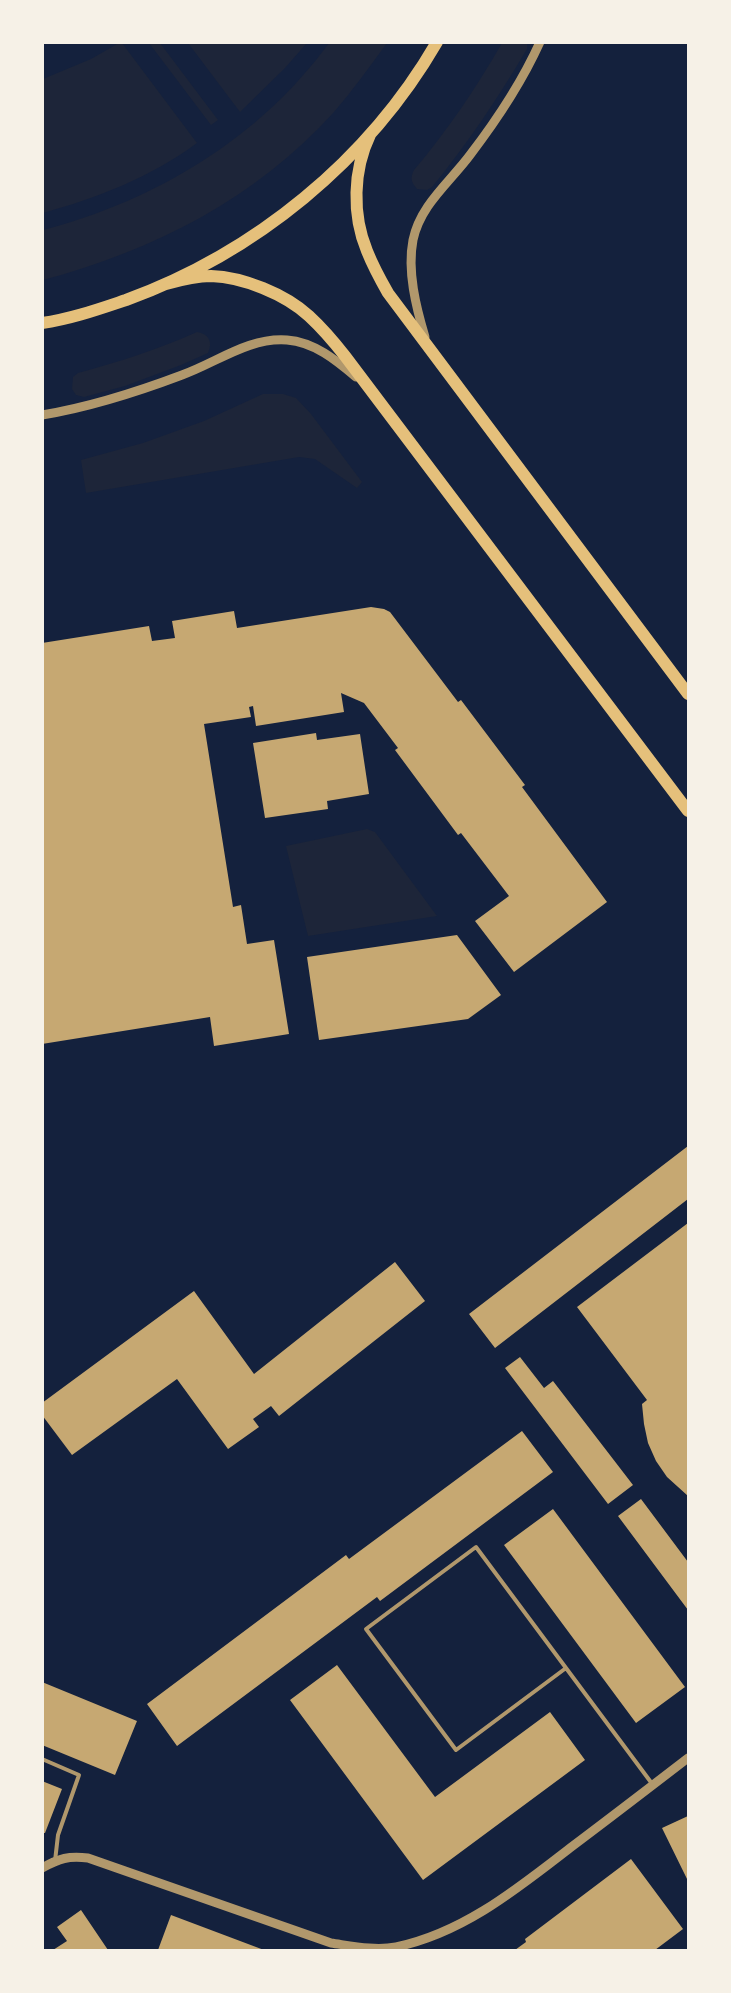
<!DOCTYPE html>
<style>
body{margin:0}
#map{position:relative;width:731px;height:1993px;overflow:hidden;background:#14213d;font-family:"PT Sans",sans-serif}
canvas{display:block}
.frame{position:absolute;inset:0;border:44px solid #f6f1e7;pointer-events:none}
</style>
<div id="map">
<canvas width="731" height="1993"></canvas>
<div class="frame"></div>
</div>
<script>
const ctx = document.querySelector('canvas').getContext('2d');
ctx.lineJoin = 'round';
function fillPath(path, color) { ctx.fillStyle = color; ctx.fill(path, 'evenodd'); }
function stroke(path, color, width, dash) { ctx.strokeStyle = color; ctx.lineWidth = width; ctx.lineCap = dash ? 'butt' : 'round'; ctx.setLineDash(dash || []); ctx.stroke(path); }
const green = new Path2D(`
 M 119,43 L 122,43 L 197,143 C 151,177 97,198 43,213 L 43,79 L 91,59 Z
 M 149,43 L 160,43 L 218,120 L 211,125 Z
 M 188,43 L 307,43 L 285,68 L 240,112 Z
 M 329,43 L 387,43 C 370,66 353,90 334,112 C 255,199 155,250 43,280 L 43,230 C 155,201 260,138 329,43 Z
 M 502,43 L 527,43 L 527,49 C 498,98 468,143 432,187 L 427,190 L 417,189 C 411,182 410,178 414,170 C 448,130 476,88 502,43 Z
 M 197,332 C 209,334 213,342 208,353 L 181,365 L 125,386 L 84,397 L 76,395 L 72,389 L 73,377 L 78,373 C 119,362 159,349 197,332 Z
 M 263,394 L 283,394 L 296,398 L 311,414 L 362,482 L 357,488 L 315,459 L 299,457 L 86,493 L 81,460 L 143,443 L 204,421 Z
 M 367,829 L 375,832 L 437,916 L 308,936 L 286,846 Z`);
const building = new Path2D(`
 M 371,607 L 384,609 L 390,612 L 458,702 L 461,700 L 525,785 L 522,787 L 607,902 L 514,972 L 475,921 L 509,896 L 461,833 L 458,835 L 395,750 L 398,748 L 364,703 L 341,693 L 344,712 L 256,726 L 253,706 L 249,707 L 251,717 L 204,724 L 233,907 L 241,905 L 247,944 L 274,940 L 289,1034 L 214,1046 L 210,1017 L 42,1044 L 42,643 L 149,626 L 152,641 L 175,638 L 172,621 L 234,611 L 237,628 Z
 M 316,733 L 317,740 L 360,734 L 369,794 L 327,801 L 328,809 L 265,818 L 253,743 Z
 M 457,935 L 501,995 L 468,1019 L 319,1040 L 307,957 Z
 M 688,1146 L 688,1199 L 495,1348 L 469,1314 Z
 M 688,1223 L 688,1496 L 667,1477 L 656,1461 L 648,1443 L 644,1424 L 642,1404 L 647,1400 L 577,1307 Z
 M 395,1262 L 425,1301 L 279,1416 L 271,1406 L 253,1419 L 259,1427 L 228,1449 L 177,1379 L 72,1455 L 42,1415 L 42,1403 L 194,1291 L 254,1374 Z
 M 520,1357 L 544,1388 L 553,1381 L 633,1485 L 608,1504 L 505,1368 Z
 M 522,1431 L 553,1472 L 380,1601 L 377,1597 L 177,1746 L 147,1704 L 346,1555 L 349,1559 Z
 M 641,1499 L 688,1562 L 688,1610 L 618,1516 Z
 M 553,1509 L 685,1687 L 636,1723 L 504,1545 Z
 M 337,1665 L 435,1797 L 550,1712 L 585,1760 L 423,1880 L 290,1700 Z
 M 42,1682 L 137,1721 L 115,1775 L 42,1745 Z
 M 42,1781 L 62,1789 L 45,1833 L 42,1833 Z
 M 688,1816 L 688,1881 L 662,1828 Z
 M 631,1859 L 683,1929 L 655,1950 L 515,1950 L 526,1942 L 525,1939 Z
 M 81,1910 L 108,1950 L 53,1950 L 67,1941 L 57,1927 Z
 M 171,1915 L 264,1950 L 158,1950 Z`);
const service = new Path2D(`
 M 566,1668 L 456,1750 L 366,1629 L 476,1547 L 653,1785
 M 42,1759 L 79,1775 L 58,1835 L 55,1861`);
const tertiary = new Path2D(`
 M 425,337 C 416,307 407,271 413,240 C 420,205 450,182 470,155 C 496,121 522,82 540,42
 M 42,415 C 91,407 137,392 182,375 C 216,363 249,337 287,340 C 314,342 336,360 356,377
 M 42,1868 C 60,1858 68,1856 88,1858 L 331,1943 C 352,1946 375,1951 396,1947 C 463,1933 517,1889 570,1848 C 610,1818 649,1788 688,1758`);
const primary = new Path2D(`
 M 370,135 C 353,170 352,215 367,251 C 373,266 380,279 388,293 L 688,694
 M 166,284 C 180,280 196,276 211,276 C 243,277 285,294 309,316 C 322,328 334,342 345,356 L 688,811
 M 42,323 C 71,319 99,309 126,300 C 255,253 368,161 437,42`);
fillPath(green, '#1d2539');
fillPath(building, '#c6a872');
stroke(service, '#b1986c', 4);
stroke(tertiary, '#b1986c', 9);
stroke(primary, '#e5c07b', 12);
</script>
